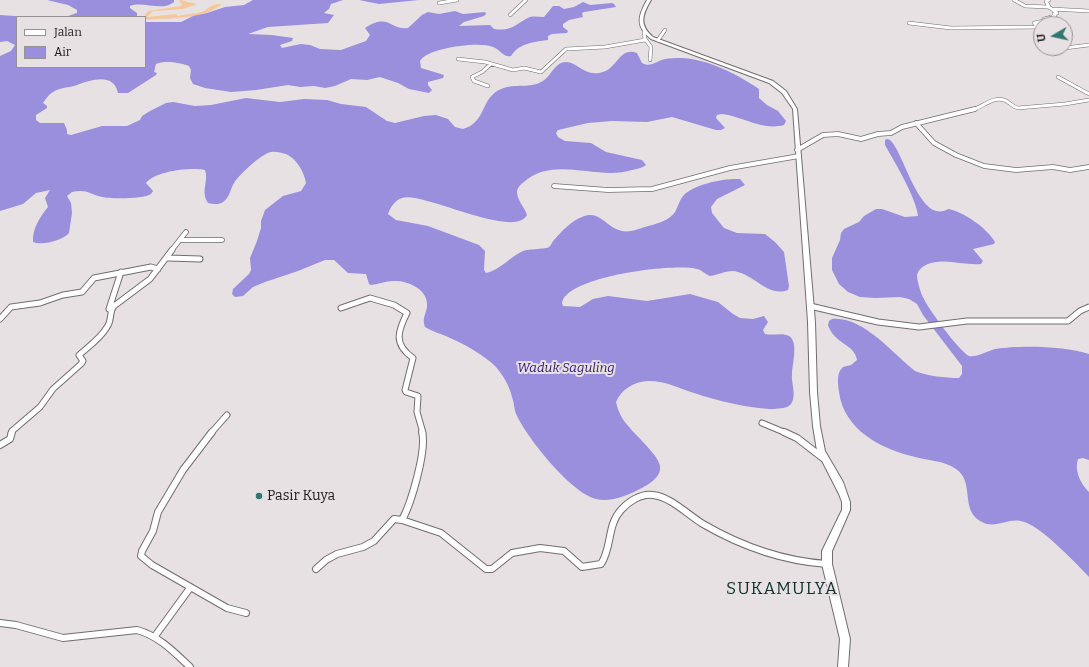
<!DOCTYPE html>
<style>
body{margin:0}
#map{position:relative;width:1089px;height:667px;overflow:hidden;background:#e8e1e3;font-family:Bitter,serif}
canvas{display:block}
.legend{position:absolute;left:16px;top:16px;width:130px;height:52px;box-sizing:border-box;background:#e8e1e3;border:1px solid #969193;margin:0;padding:5px 7px;list-style:none;font-size:12px;color:#1c1a1a}
.legend li{display:flex;align-items:center;gap:8px;height:20px}
.legend b{width:20px;border:1px solid #969193}
.north{position:absolute;left:1033px;top:16px;width:40px;height:40px;box-sizing:border-box;background:#e8e1e3;border:1px solid #969193;border-radius:50%;rotate:261deg;font-size:11px;font-weight:700;line-height:16px;text-align:center;color:#1c1a1a}
.north::after{content:'';display:block;margin:auto;width:14px;height:18px;background:#307871;clip-path:polygon(50% 0,100% 100%,50% 72%,0 100%)}
</style>
<div id="map">
<canvas width="1089" height="667"></canvas>
<ul class="legend">
<li><b style="height:5px;background:#fff"></b>Jalan</li>
<li><b style="height:11px;background:#998fdc"></b>Air</li>
</ul>
<div class="north">U</div>
</div>
<script>
const ctx = document.querySelector('canvas').getContext('2d');
ctx.lineJoin = 'round';
function fillPath(path, color) { ctx.fillStyle = color; ctx.fill(path, 'evenodd'); }
function stroke(path, color, width, dash) { ctx.strokeStyle = color; ctx.lineWidth = width; ctx.lineCap = dash ? 'butt' : 'round'; ctx.setLineDash(dash || []); ctx.stroke(path); }
function write(font, color, halo, rows, align = 'center') {
  ctx.font = font + ' Bitter,serif'; ctx.lineWidth = 4; ctx.setLineDash([]); ctx.textBaseline = 'middle'; ctx.strokeStyle = halo; ctx.fillStyle = color; for (const [text, x, y, turn = 0] of rows) {
    ctx.save(); ctx.translate(x, y); ctx.rotate((+turn || 0) * Math.PI / 180); ctx.textAlign = isNaN(turn) ? turn : align; if (halo) ctx.strokeText(text, 0, 0); ctx.fillText(text, 0, 0); ctx.restore();
  }
}
const green = new Path2D(`
 M 180,0 L 197,4 L 183,9 L 153,11 L 147,17 L 176,14 L 178,16 C 186,14 194,14 201,12 C 210,9 210,3 222,4 C 201,21 170,17 145,20 L 144,17 L 148,11 L 181,6 L 182,4 L 179,1 Z`);
const water = new Path2D(`
 M 47,0 L 174,0 L 174,2 C 162,12 144,1 130,6 L 130,8 L 137,13 L 137,17 L 65,17 L 77,13 L 77,10 L 68,5 Z
 M 253,0 L 343,0 L 331,4 L 329,9 L 324,13 L 334,15 L 328,23 L 268,27 L 248,34 L 272,35 L 293,38 L 292,41 L 280,45 L 282,48 L 301,44 L 310,45 L 320,49 L 341,50 L 366,41 L 370,35 L 365,28 C 389,12 391,31 408,28 L 422,15 L 428,12 L 439,14 L 455,11 L 463,14 L 485,12 L 486,14 L 484,16 L 464,22 L 459,26 L 490,25 L 494,29 C 513,32 516,23 530,17 C 535,16 539,17 544,17 L 553,6 L 559,6 L 564,9 L 574,7 L 583,2 L 590,5 L 612,3 L 614,4 L 616,7 L 584,12 L 582,13 L 583,17 L 569,20 L 563,24 L 563,27 L 568,31 L 567,33 L 552,34 L 548,36 L 548,40 C 534,42 519,43 511,56 C 503,58 500,49 493,47 C 479,41 427,48 420,61 L 421,68 L 444,75 L 443,78 L 428,82 L 428,85 L 432,90 L 429,93 L 409,89 L 398,83 L 380,77 L 367,80 L 351,79 L 335,86 L 325,88 L 314,86 L 300,87 L 288,85 L 256,90 L 231,92 L 205,88 L 193,84 L 190,78 L 191,70 L 189,66 C 181,63 165,60 156,64 L 154,72 L 157,73 L 156,75 L 128,93 L 118,93 C 114,72 90,80 77,85 C 69,88 60,87 53,92 C 48,95 46,99 43,103 L 47,106 L 47,108 L 36,115 L 36,120 L 40,123 L 64,123 L 67,130 L 67,134 L 71,135 L 102,126 L 127,126 L 140,120 L 142,116 L 150,111 L 166,103 L 173,102 L 195,106 L 211,105 L 246,98 L 280,102 L 304,99 L 327,100 L 341,104 L 366,107 L 387,121 L 395,123 L 424,116 L 436,115 L 448,119 L 455,127 L 463,129 C 487,122 480,98 501,89 C 515,83 530,89 543,81 C 551,76 555,62 566,62 C 578,62 585,78 603,72 C 617,68 620,46 637,53 L 642,63 C 651,68 656,61 665,59 C 670,58 676,58 681,58 C 705,58 739,75 759,89 L 759,98 L 767,105 L 778,111 L 786,121 L 784,125 C 762,131 742,116 722,114 L 717,115 L 716,118 L 725,128 L 721,130 L 716,130 L 672,117 L 647,122 L 612,121 L 588,123 L 558,130 L 556,133 L 558,137 L 565,141 L 591,143 L 606,152 L 642,160 L 646,165 C 642,168 637,169 632,170 C 597,181 554,155 524,182 C 521,184 517,188 517,192 C 517,200 525,208 527,215 C 514,240 422,191 402,198 C 395,200 390,208 388,214 L 396,220 L 428,226 L 479,245 L 485,251 L 484,270 L 486,273 C 500,270 510,257 523,251 C 529,249 547,249 549,247 C 551,246 552,242 554,240 C 562,231 571,221 582,217 C 600,209 606,228 622,231 C 630,233 641,228 648,226 C 657,224 670,220 675,212 C 678,207 679,201 683,196 C 693,184 725,178 740,179 L 745,185 L 717,199 L 711,207 L 712,213 L 724,228 L 737,233 L 765,234 L 775,242 L 784,252 L 789,286 L 788,290 C 767,298 753,272 732,271 C 725,271 718,275 710,276 C 705,274 702,270 697,269 C 674,263 567,276 562,303 L 563,306 L 580,307 L 593,299 L 608,296 L 647,301 L 690,294 L 718,302 L 733,314 L 740,318 L 753,319 L 764,316 L 768,322 L 763,330 L 765,334 C 773,336 782,332 789,336 C 799,342 792,365 792,374 C 791,383 797,396 791,404 C 787,409 780,408 774,409 C 749,409 711,399 688,391 C 674,386 662,380 647,381 C 633,382 621,390 616,402 C 617,407 619,412 621,416 C 629,431 658,453 660,466 C 662,479 644,487 634,492 C 622,497 610,502 596,499 C 571,493 527,438 516,414 C 514,409 514,402 512,397 C 510,387 503,375 496,367 C 484,355 466,345 450,338 C 442,334 433,332 425,327 C 421,317 428,312 427,303 C 426,288 406,280 393,281 C 386,281 379,284 371,285 L 369,284 L 366,274 L 348,273 L 334,260 L 325,260 L 298,271 L 265,282 L 253,287 L 243,296 L 235,297 L 232,294 L 233,289 L 249,274 L 251,270 L 250,258 L 257,241 L 261,228 L 261,221 L 265,210 L 283,196 L 301,191 L 306,183 C 304,172 297,159 286,154 C 281,153 276,151 271,152 C 261,154 239,175 234,183 C 230,190 230,197 223,202 C 219,205 213,204 208,203 C 201,193 207,184 206,174 L 205,170 C 191,167 155,171 146,183 L 153,191 L 151,194 C 144,199 111,199 102,197 C 88,194 88,189 72,192 L 67,196 L 71,203 L 72,213 L 69,233 C 63,240 42,246 33,242 C 32,229 40,217 48,207 L 45,198 L 50,190 L 36,193 L 23,204 L 0,211 L 0,56 L 11,51 L 15,45 L 7,41 L 0,42 L 0,15 L 30,17 L 17,17 L 17,67 L 145,67 L 145,22 L 181,22 L 193,16 L 207,13 L 225,7 L 244,5 Z
 M 359,0 L 419,0 L 379,4 Z
 M 887,139 L 890,140 C 904,152 920,226 948,209 C 963,211 988,229 995,242 L 994,244 L 973,249 L 983,261 L 981,264 C 963,266 941,256 924,266 C 921,268 917,272 917,276 C 917,280 921,295 924,299 C 929,310 959,351 969,356 C 975,358 988,351 995,349 C 1020,345 1065,346 1089,354 L 1089,460 L 1083,458 L 1078,459 C 1074,471 1081,484 1089,492 L 1089,577 C 1076,563 1039,524 1021,521 C 1007,518 994,530 980,521 C 960,509 975,482 956,469 C 943,460 929,461 915,457 C 881,449 844,430 839,392 C 838,384 836,373 843,367 L 851,365 L 857,360 C 855,344 834,344 828,325 L 829,321 L 832,319 C 863,316 892,353 915,371 C 928,376 945,378 959,378 L 962,374 L 962,366 L 923,315 L 917,304 L 909,299 L 900,297 L 875,298 L 860,297 L 848,292 L 839,284 L 832,270 L 832,258 L 840,240 L 841,233 L 844,229 L 859,222 L 864,216 L 876,209 L 882,209 L 905,217 L 918,216 C 916,197 895,163 885,145 L 885,140 Z`);
const minorFar3 = new Path2D(`
 M 1014,0 L 1025,6 L 1048,7 L 1052,9
 M 1049,0 L 1046,1 L 1049,7
 M 439,3 L 457,0
 M 510,15 L 526,0
 M 909,23 L 951,28 L 1039,27 L 1034,23 L 1044,21 L 1044,19 L 1055,16 L 1054,14 L 1057,13 L 1052,9 L 1089,11
 M 645,39 L 651,47 L 650,60
 M 658,40 L 665,30
 M 1065,48 L 1089,45
 M 1056,49 L 1064,48
 M 458,59 L 485,62 L 513,70 L 524,68 L 541,72 L 566,49 L 605,47 L 645,40 L 644,32
 M 1058,77 L 1089,94
 M 488,86 L 474,81 L 472,77 L 482,72 L 491,64
 M 972,110 C 983,107 993,96 1004,100 C 1010,102 1012,107 1018,108 L 1065,104 L 1089,100`);
const minorFar2 = new Path2D(`
 M 916,123 L 934,143 L 956,155 L 984,166 L 1016,170 L 1053,167 L 1070,170 L 1089,167
 M 797,150 L 823,135 L 838,134 L 861,139 L 878,134 L 891,133 L 902,127 L 975,109
 M 554,186 L 608,190 L 652,189 L 730,168 L 799,156
 M 181,240 L 222,240
 M 171,251 L 186,232`);
const minorFar1 = new Path2D(`
 M 168,258 L 200,259
 M 810,306 L 878,322 L 919,327 L 967,321 L 1068,321 L 1080,311 L 1089,307
 M 341,308 L 370,298 L 394,305 L 407,313 C 398,331 393,344 413,358 L 405,390 L 406,392 L 418,396 L 417,412 L 423,433
 M 109,309 L 121,272
 M 0,319 L 11,307 L 40,303 L 63,295 L 82,292 L 94,278 L 151,267 L 158,269
 M 762,423 L 786,433
 M 11,433 L 12,431 L 40,407 L 53,389 L 81,364 L 83,361 L 79,355 C 88,347 101,338 107,327 C 112,321 109,312 114,306 L 150,279 L 172,250
 M 211,433 L 227,415`);
const minor = new Path2D(`
 M 212,432 L 183,470 L 158,512 L 153,531 L 142,551 L 141,556 L 152,565 L 227,608 L 246,613
 M 422,432 C 427,450 411,504 402,520 L 441,533 L 486,569 L 492,569 L 512,553 L 540,548 L 564,551 L 582,567 L 601,564 C 612,548 607,525 621,510 C 628,502 641,493 653,495 C 671,497 688,515 703,524 C 741,546 783,561 827,564
 M 784,432 L 797,438 L 823,458
 M 0,445 L 10,439 L 12,432
 M 316,569 L 326,560 L 337,554 L 363,547 L 374,541 L 394,519 L 402,520
 M 0,623 L 16,625 L 63,638 L 137,630 C 159,636 174,652 190,667
 M 155,636 L 190,588`);
const secondary = new Path2D(`
 M 647,0 L 651,0 C 642,15 639,25 653,37 L 773,81 L 786,91 L 797,109 L 815,322 L 817,392 L 820,426 L 825,451 L 843,482 L 850,502 L 850,510 L 832,551 L 832,564 L 850,639 L 848,667 L 838,667 L 840,639 L 822,564 L 822,551 L 842,510 L 842,502 L 839,494 L 817,451 L 813,426 L 810,392 L 808,322 L 793,109 L 782,93 L 769,83 L 651,39 C 635,26 638,16 647,0 Z`);
const markers = [
 [259,496,4,"#307871"]
];
const waterNames = [
 ["Waduk Saguling",566,368]
];
const nearPoinames = [
 ["Pasir Kuya",267,496]
];
const nearQuarternames = [
 ["SUKAMULYA",782,589]
];
fillPath(green, '#f6c798');
fillPath(water, '#998fdc');
stroke(minorFar3, '#736c6e', 4);
stroke(minorFar2, '#736c6e', 5.5);
stroke(minorFar1, '#736c6e', 7);
stroke(minor, '#736c6e', 8);
stroke(secondary, '#736c6e', 2);
stroke(minorFar3, '#fff', 3);
stroke(minorFar2, '#fff', 4);
stroke(minorFar1, '#fff', 5);
stroke(minor, '#fff', 6);
fillPath(secondary, '#fff');
for (const [x, y, r, color] of markers) { const dot = new Path2D(); dot.arc(x, y, r, 0, 2 * Math.PI); ctx.fillStyle = color; ctx.fill(dot); stroke(dot, '#e8e1e3', 1.5); }
write('italic 13px', '#321770', '#e8e1e3', waterNames);
write('14px', '#1c1a1a', '#e8e1e3', nearPoinames, 'left');
ctx.letterSpacing = '1px';
write('17px', '#0f312e', '#e8e1e3', nearQuarternames);
ctx.letterSpacing = '0px';
</script>
